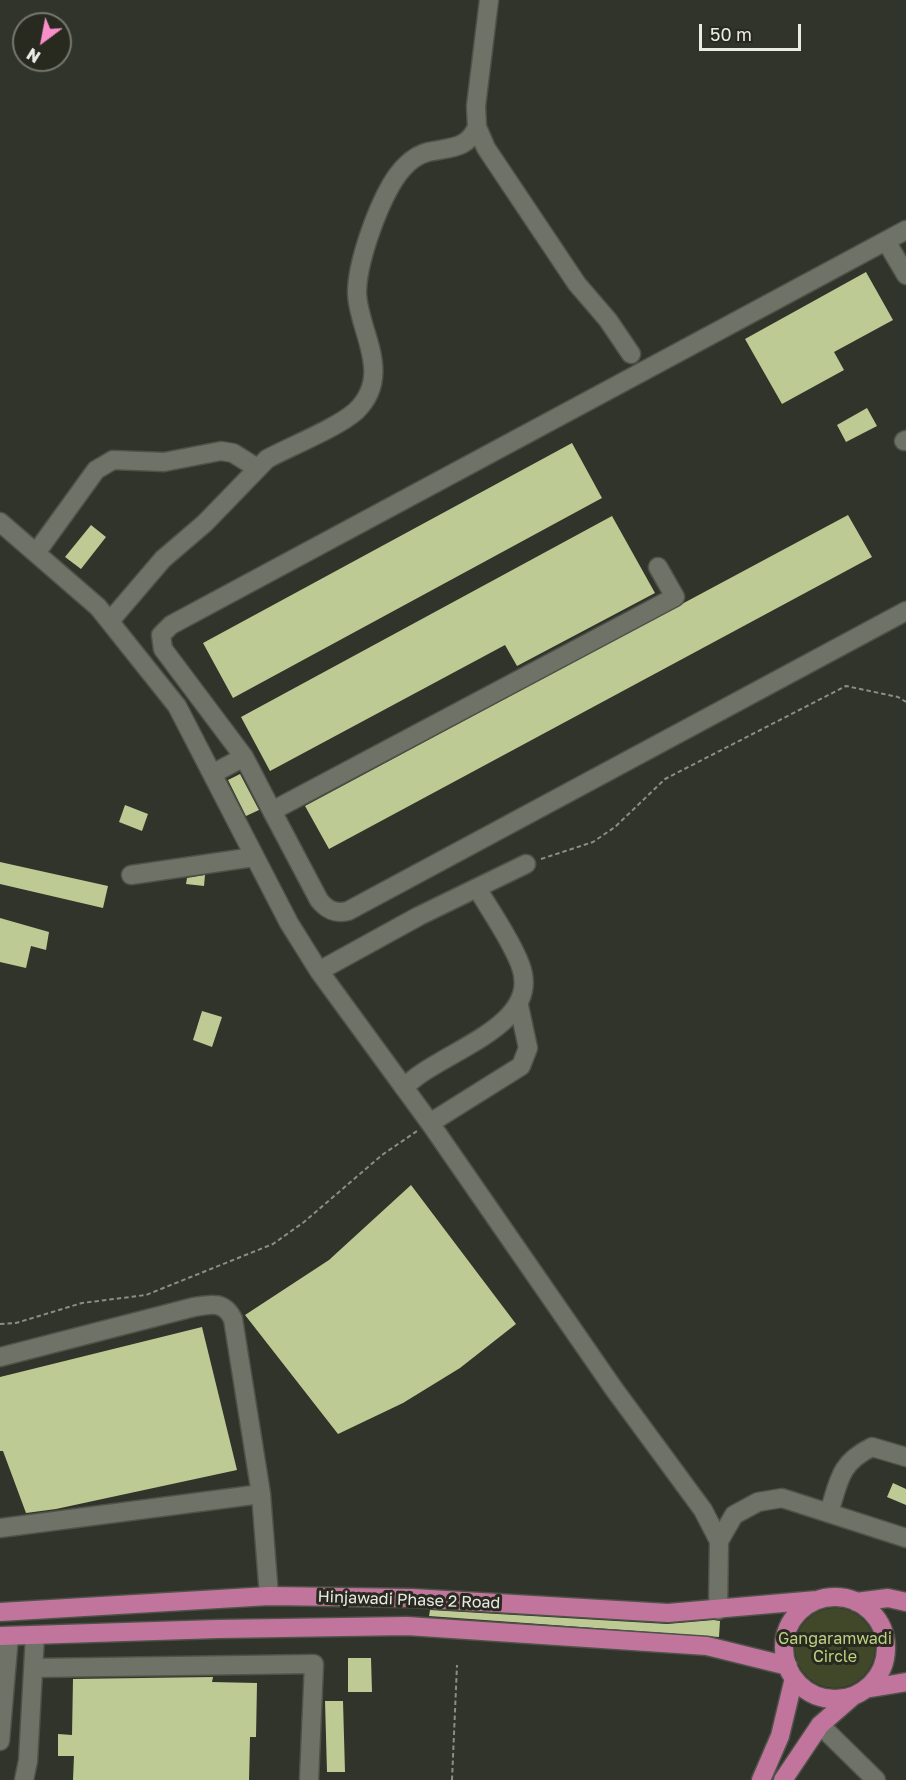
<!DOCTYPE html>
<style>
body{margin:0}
#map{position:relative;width:906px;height:1780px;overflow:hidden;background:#31342a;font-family:"Golos Text",sans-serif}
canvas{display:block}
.north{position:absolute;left:12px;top:12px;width:60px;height:60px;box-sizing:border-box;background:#282a20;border:2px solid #76776f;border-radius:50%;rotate:212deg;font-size:16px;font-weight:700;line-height:24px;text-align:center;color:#eaebe5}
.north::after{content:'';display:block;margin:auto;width:21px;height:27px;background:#f98fc9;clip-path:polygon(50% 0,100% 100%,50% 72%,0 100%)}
.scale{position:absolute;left:699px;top:24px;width:102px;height:27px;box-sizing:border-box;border:3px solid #eaebe5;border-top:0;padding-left:8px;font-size:18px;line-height:21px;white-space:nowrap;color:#eaebe5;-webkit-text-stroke:4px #282a20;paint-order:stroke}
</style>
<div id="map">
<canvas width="906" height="1780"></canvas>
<div class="north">N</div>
<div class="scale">50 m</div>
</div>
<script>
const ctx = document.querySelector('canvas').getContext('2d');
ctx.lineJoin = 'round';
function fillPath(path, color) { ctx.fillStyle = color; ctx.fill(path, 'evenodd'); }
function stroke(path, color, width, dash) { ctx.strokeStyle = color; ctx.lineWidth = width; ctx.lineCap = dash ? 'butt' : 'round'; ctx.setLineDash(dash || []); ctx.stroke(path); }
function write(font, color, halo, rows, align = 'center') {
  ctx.font = font + ' "Golos Text",sans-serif'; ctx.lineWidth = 6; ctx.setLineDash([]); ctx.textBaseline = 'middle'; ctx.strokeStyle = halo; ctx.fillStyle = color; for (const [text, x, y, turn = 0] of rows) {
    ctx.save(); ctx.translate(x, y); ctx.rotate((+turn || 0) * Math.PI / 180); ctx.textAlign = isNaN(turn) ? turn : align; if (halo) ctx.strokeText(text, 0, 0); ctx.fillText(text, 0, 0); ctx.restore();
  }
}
const green = new Path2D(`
 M795 1648a40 40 0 1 1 80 0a40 40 0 1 1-80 0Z`);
const building = new Path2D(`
 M 866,272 L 893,320 L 834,352 L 844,370 L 782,404 L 745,339 Z
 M 867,408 L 877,426 L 846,442 L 837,425 Z
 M 572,443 L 602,498 L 233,698 L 203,643 Z
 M 848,515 L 872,557 L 329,849 L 305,806 Z
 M 612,516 L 655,593 L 517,666 L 505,645 L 270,771 L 241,717 Z
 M 91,525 L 106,537 L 81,569 L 65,557 Z
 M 240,774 L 259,810 L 246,816 L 228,780 Z
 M 125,805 L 148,814 L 142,831 L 119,822 Z
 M 0,862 L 108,886 L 103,908 L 0,884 Z
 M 205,875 L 204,886 L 186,884 L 187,878 Z
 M 0,918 L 49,932 L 46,950 L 31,946 L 26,968 L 0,962 Z
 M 202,1011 L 222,1017 L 212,1047 L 193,1040 Z
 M 411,1185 L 516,1324 L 460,1368 L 403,1403 L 338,1434 L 245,1315 L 329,1260 Z
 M 202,1327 L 237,1470 L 56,1509 L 26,1513 L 3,1451 L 0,1451 L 0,1377 Z
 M 893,1483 L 906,1489 L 906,1505 L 887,1497 Z
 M 430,1610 L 667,1624 L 714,1620 L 720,1621 L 719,1637 L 429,1616 Z
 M 348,1658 L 371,1658 L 372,1692 L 348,1692 Z
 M 213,1677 L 212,1682 L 257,1683 L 256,1737 L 250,1737 L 249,1780 L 73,1780 L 74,1756 L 58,1756 L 58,1734 L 72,1735 L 73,1679 Z
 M 325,1701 L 343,1701 L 345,1772 L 327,1772 Z`);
const path = new Path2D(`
 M 541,859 L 593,842 L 615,827 L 665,779 L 846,686 L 898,697 L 906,702
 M 0,1324 L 16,1323 L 82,1303 L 146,1295 L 273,1244 L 304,1222 L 382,1155 L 417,1131
 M 452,1780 L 457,1665`);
const minor = new Path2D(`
 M 489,0 L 476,106 L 477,127 L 486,148 L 577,284 L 608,320 L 631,354
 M 886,241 L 906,275
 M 904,441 L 906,440
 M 0,522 L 98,607 L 177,706 L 289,923 L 319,971 L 430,1123 L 614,1389 L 703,1510 L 719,1541
 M 36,553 L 96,470 L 113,460 L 164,462 L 221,451 L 233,453 L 257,468
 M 110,621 L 163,559 L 205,523 L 267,459 C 291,446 337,428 356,411 C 394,374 358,331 357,293 C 357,263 376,211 391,185 C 399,171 412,156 428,152 C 449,147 467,150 477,127
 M 244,757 L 163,649 L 161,635 L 171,625 L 906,230
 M 214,773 L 244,757 L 272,811 L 675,597 L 658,567
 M 272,811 L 319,900 C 327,910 335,914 348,911 L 906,611
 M 131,875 L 254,857
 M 319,971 L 419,916 L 526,864
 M 404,1088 C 437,1051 545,1028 520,964 C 510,938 491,912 477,888
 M 430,1123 L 521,1066 L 528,1048 L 519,1006
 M 0,1357 L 194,1307 C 212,1304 224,1301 233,1319 L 261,1494 L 269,1596
 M 829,1513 C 839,1481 839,1463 872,1447 L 906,1457
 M 0,1528 L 261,1494
 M 718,1610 L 719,1541 L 734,1515 L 758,1502 L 782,1498 L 906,1538
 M 34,1668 L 314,1664 L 309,1780
 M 820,1725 L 876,1780
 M 0,1741 L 9,1636
 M 24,1780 L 28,1761 L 35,1635`);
const major = new Path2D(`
 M784 1648a51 51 0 1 1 102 0a51 51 0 1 1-102 0Z
 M 856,1602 L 888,1598 L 906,1602
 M 0,1612 L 269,1596 L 412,1598 L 668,1613 L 817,1600
 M 0,1636 L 218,1629 L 407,1626 L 707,1646 L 788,1666
 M 865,1689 L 906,1682
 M 761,1780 L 780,1736 L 794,1678
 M 783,1780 L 820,1725 L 852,1697`);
const streetNames = [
 ["Hinjawadi Phase 2 Road",409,1600,2]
];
const parkNames = [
 ["Gangaramwadi",835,1639],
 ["Circle",835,1657]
];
fillPath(green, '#414729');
fillPath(building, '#bdca93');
stroke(minor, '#4f5249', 21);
stroke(major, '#4f5249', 21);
stroke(path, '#8c8e86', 2, [4.5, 3]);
stroke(minor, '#6f7266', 18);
stroke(major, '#c1759c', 18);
write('16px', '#eaebe5', '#282a20', streetNames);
write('16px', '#bed081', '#282a20', parkNames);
</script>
